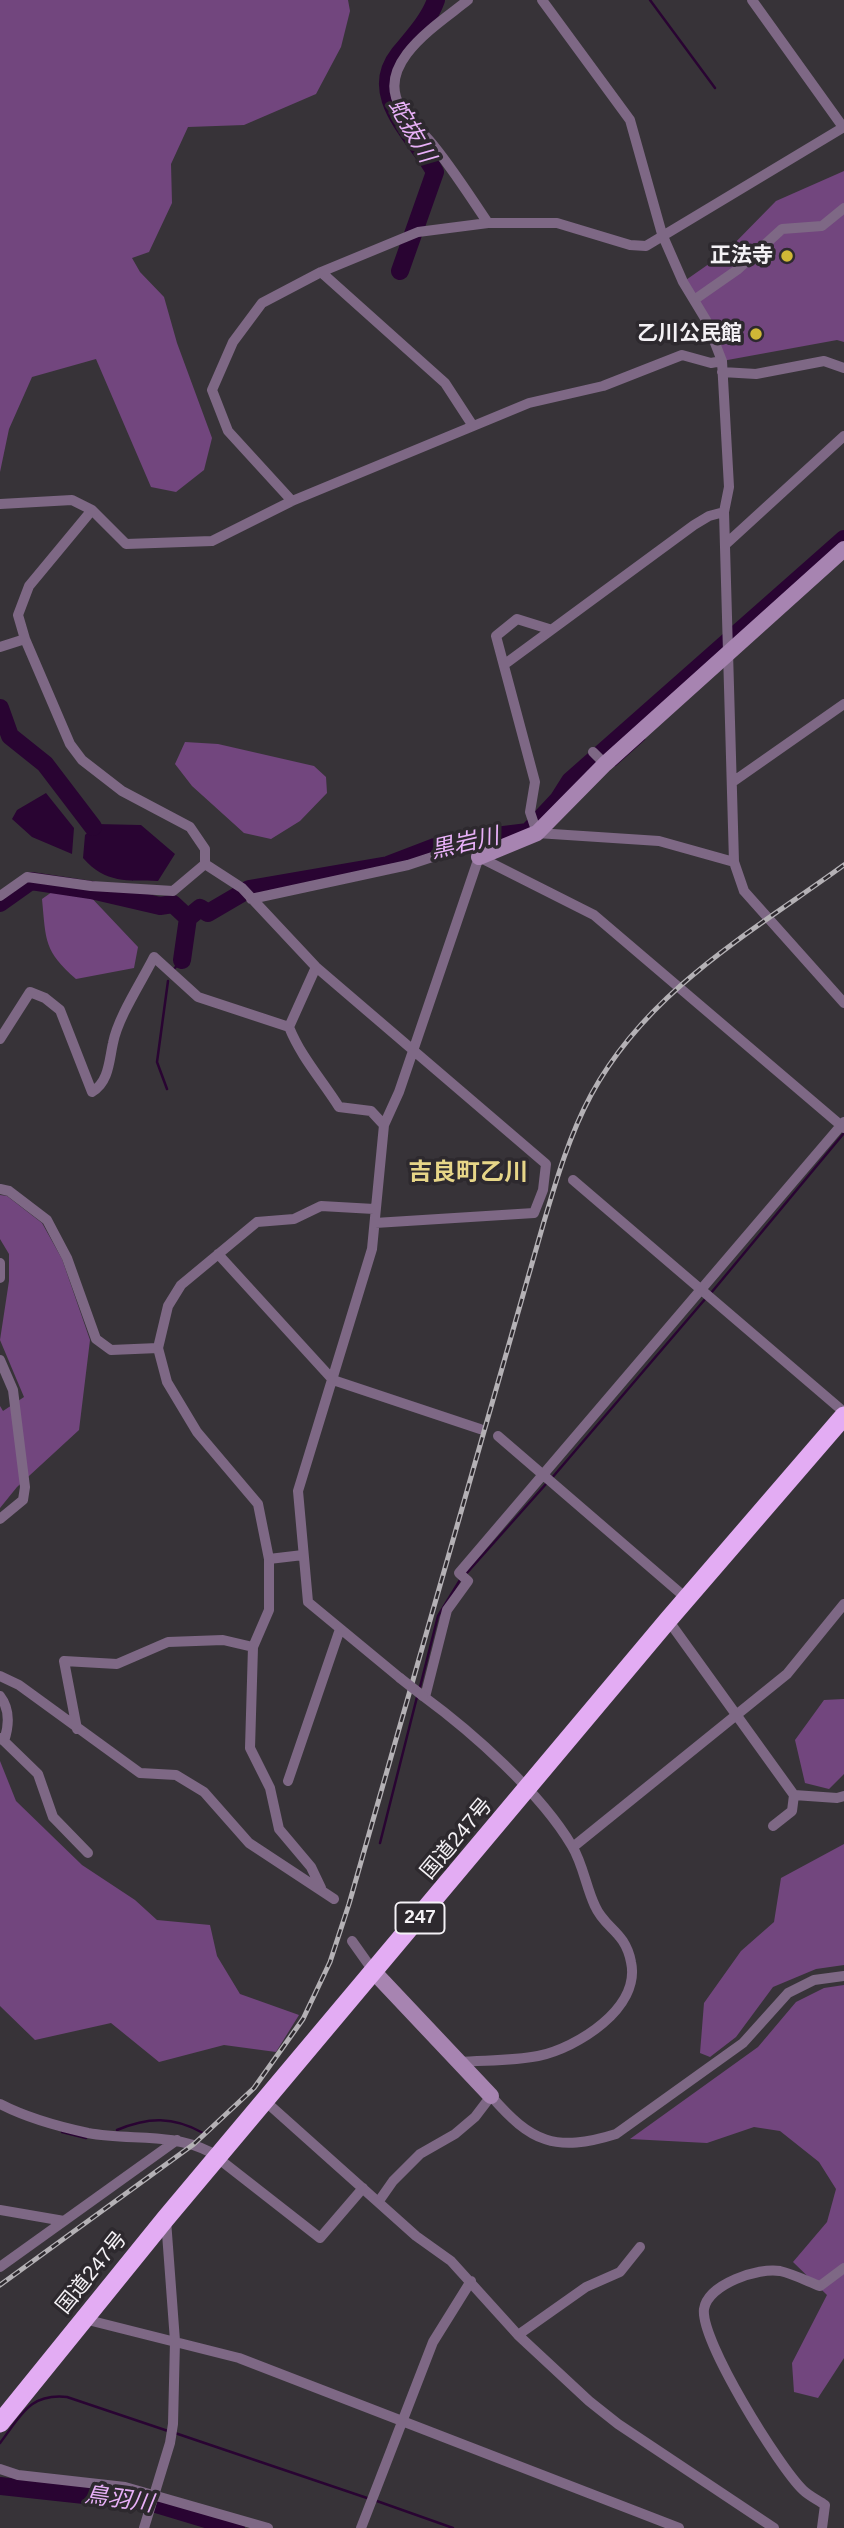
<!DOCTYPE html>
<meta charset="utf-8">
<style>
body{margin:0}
canvas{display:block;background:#373338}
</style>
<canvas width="844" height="2528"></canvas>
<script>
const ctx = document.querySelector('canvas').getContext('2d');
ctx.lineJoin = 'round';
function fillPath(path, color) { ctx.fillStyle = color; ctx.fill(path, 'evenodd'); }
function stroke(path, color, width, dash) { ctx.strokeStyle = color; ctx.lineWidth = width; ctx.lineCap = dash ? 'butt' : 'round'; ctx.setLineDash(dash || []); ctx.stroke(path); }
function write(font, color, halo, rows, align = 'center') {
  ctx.font = font + ' Arial,"Noto Sans JP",sans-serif'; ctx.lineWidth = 7; ctx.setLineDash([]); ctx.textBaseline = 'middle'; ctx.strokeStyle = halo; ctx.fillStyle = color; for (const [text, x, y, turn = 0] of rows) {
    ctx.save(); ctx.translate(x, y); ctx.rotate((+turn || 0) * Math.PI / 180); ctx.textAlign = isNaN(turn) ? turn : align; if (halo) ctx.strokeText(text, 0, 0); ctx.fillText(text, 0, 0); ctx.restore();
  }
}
const green = new Path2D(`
 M 0,0 L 348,0 L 350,11 L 341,47 L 316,94 L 244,125 L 188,127 L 171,164 L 172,203 L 149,252 L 132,258 L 140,272 L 164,297 L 177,343 L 212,438 L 204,470 L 176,492 L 151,487 L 96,359 L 32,377 L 9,429 L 0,472 Z
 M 844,171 L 844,342 L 837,340 L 722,361 L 683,282 L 726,252 L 776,201 Z
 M 185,742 L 218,744 L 314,766 L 326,777 L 327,793 L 300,821 L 271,839 L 244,833 L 192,786 L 175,764 Z
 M 59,887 L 86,892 L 138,947 L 134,968 L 76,979 C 44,951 46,941 42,899 Z
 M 0,1195 L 7,1196 L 42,1223 L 62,1259 L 90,1340 L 79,1430 L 17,1487 L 0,1508 L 0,1406 L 3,1411 L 24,1397 L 0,1340 L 9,1281 L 9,1254 L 0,1239 Z
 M 844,1699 L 844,1774 L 829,1789 L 805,1783 L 795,1740 L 824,1700 Z
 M 0,1761 L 16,1801 L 82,1865 L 135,1900 L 157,1920 L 210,1925 L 217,1956 L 240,1994 L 299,2015 L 276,2052 L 224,2045 L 159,2062 L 111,2023 L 35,2040 L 0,2006 Z
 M 844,1844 L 844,1965 L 816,1969 L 773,1987 L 736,2037 L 710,2057 L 700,2053 L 704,2003 L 741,1951 L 774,1922 L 781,1878 Z
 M 844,1985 L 844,2358 L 818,2398 L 794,2392 L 792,2363 L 827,2295 L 793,2262 L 827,2222 L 836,2189 L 819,2162 L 780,2131 L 754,2127 L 707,2143 L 630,2139 L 758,2047 L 796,2002 L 824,1988 Z`);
const water = new Path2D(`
 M 46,793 L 74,828 L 72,854 L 32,837 L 12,819 L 17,810 Z
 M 96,824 L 141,825 L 175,854 L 158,881 C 127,880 106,884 83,858 L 85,835 Z`);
const stream = new Path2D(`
 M 650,0 L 715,88
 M 615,765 L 644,739
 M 173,970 L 182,960
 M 167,1089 L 157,1062 L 168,981
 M 711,1293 L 844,1133
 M 551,1479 L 706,1298
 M 465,1575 L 546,1484
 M 420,1687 L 438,1616 L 460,1580
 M 380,1843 L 417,1697
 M 117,2130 C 148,2117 173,2116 203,2133
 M 62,2132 L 86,2138
 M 175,2433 L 367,2498
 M 0,2443 C 21,2416 29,2393 67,2397 L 168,2431
 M 374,2500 L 453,2528`);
const river = new Path2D(`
 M 400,271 L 435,172 C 415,135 366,96 399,54 C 413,37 429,20 436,0
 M 0,708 L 10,736 L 45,764 L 93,827
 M 0,903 L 31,881 L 91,890 L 160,906 L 173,904 L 188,918 L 200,908 L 208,913 L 249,889 L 388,865 L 435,847 L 471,839 L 528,832 L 558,800 L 570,781 L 844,539
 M 182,960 L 188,918
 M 0,2486 L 149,2502 L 236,2528`);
const street = new Path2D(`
 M 468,0 C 440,23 373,63 401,108 C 408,120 420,129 429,140 C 451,166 469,195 488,223
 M 542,0 L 630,120 L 662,234 L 683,282 L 706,320 L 722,361 L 729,487 L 724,512 L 734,862 L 744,891 L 844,1003
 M 752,0 L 843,127
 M 321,272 L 445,383 L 473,426
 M 694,300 L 737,270 L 782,229 L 822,226 L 844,208
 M 722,372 L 756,374 L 824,361 L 844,368
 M 292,501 L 228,431 L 212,390 L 233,342 L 262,303 L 321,272 L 418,232 L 488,223 L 557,223 L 630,245 L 646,246 L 844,127
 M 0,504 L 72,500 L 92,510 L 126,544 L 212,541 L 292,501 L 529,403 L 603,386 L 682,355 L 711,363 L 722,361
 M 92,510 L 29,586 L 18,615 L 25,639 L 70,744 L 82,760 L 122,791 L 190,827 L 205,849 L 205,864 L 242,888 L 316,967 L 546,1164 L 543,1190 L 534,1213 L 375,1223
 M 727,543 L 844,436
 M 549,629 L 517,619 L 496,636 L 535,782 L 530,812 L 537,833 L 659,841 L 734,862
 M 0,647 L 25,639
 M 505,664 L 694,525 L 709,516 L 724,512
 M 593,752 L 605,764
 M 734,781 L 844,704
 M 0,896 L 27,877 L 91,886 L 173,891 L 205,864
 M 251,899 L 408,865 L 475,843 L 490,851
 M 289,1027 C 301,1057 322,1080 339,1107 L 371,1111 L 384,1125
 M 0,1039 L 30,992 L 45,998 L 60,1010 L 92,1092 C 109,1082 109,1061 113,1043 C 118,1017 142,981 154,957 L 198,997 L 289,1027 L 316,967
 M 573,1180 L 844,1412
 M 0,1189 L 9,1191 L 47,1220 L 67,1258 L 96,1339 L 111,1350 L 158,1348
 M 218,1254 L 333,1380 L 480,1429
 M 0,1263 L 0,1278
 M 0,1360 L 13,1390 L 25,1487 L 23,1500 L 0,1519
 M 498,1436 L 686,1598
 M 269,1559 L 303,1555
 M 668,1620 L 794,1795 L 792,1811 L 773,1826
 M 0,1676 L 19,1685 L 140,1773 L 176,1775 L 204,1792 L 249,1843 L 334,1899
 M 400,1678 L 308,1602 L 298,1491 L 372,1249 L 384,1125 L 399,1092 L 479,857 L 594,915 L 844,1128
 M 0,1696 C 10,1709 9,1726 4,1741 L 0,1738
 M 423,1696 C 472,1732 541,1793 572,1846 C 583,1864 586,1887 595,1906 C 605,1929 625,1931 631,1962 C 641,2008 577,2048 538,2056 C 512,2061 485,2060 459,2062
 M 425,1697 L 447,1610 L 468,1581 L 459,1573 L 844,1122
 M 77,1729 L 64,1661 L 117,1664 L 168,1642 L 223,1640 L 253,1647
 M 4,1741 L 38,1774 L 53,1817 L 88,1853
 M 288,1781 L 340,1629
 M 794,1795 L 837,1798 L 844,1796
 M 573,1847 L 787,1674 L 844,1604
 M 321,1888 L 311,1867 L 279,1829 L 270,1788 L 250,1748 L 253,1647 L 269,1610 L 269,1559 L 258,1504 L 197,1432 L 167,1382 L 158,1348 L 168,1306 L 181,1285 L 257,1222 L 294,1219 L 321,1206 L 374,1209
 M 352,1941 L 374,1972
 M 265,2101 L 416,2236 L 451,2261 L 518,2335 L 589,2401 L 618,2424 L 774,2528
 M 0,2104 C 25,2117 60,2127 88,2133 C 130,2141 171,2132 210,2152 L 320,2238 L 363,2188
 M 379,2201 L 393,2181 L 420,2154 L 455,2134 L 475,2117 L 491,2096 C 531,2142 555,2153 616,2134 L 743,2043 L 788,1993 L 814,1980 L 844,1976
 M 0,2210 L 64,2221
 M 0,2267 L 177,2140
 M 84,2319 L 239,2358 L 679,2528
 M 518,2335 L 586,2287 L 620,2272 L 640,2247
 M 0,2469 L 18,2475 L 125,2487 L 268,2528
 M 144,2528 L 170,2443 L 173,2424 L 175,2341 L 166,2220
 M 361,2528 L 433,2342 L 471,2281
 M 822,2528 L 825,2505 C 818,2500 809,2496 803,2490 C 779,2467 700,2340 704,2309 C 708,2284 759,2267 780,2271 C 793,2274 807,2281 820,2286 L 844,2268`);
const secondary = new Path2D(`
 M 479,857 L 537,833 L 605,764 L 844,549
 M 374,1972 L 491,2096`);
const highway = new Path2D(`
 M 0,2423 L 166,2218 L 668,1620 L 844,1416`);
const rail = new Path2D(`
 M 0,2285 L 194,2144 L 254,2088 L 303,2019 L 330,1962 L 349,1904 L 543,1225 C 556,1181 569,1136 591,1095 C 648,990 750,933 844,865`);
const streetBridge = new Path2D(`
 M 400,1678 L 423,1696`);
const markers = [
 [787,256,7,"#d0b736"],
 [756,334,7,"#d0b736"]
];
const shields = [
 [420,1918,49]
];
const shieldNames = [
 ["247",420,1918]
];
const poiNames = [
 ["正法寺",773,256],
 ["乙川公民館",742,334]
];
const streetNames = [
 ["国道247号",457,1839,-50],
 ["国道247号",92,2273,-51]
];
const waterNames = [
 ["蛇抜川",411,131,60],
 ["黒岩川",465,844,-13],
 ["鳥羽川",119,2500,8]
];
const quarterNames = [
 ["吉良町乙川",468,1173]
];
fillPath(green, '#72467e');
fillPath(water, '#290432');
stroke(stream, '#290432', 2.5);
stroke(river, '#290432', 18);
stroke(street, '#7e6885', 10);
stroke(secondary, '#a784b1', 16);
stroke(highway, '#e3acf3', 19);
stroke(rail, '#b4b1b5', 5);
stroke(rail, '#2d292e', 2.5, [8]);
stroke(streetBridge, '#7e6885', 10);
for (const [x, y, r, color] of markers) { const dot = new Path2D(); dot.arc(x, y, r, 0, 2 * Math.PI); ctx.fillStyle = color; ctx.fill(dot); stroke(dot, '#2d292e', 2.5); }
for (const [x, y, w] of shields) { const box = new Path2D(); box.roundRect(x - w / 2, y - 15.5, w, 31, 5); ctx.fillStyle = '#2d292e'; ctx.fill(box); stroke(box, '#f4f1f5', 2); }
write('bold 19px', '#f4f1f5', null, shieldNames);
write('bold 21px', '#f4f1f5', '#2d292e', poiNames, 'right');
write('21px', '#f4f1f5', '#2d292e', streetNames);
write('italic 23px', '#e9b1f9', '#2d292e', waterNames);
write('bold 24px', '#e7d688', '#2d292e', quarterNames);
</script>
